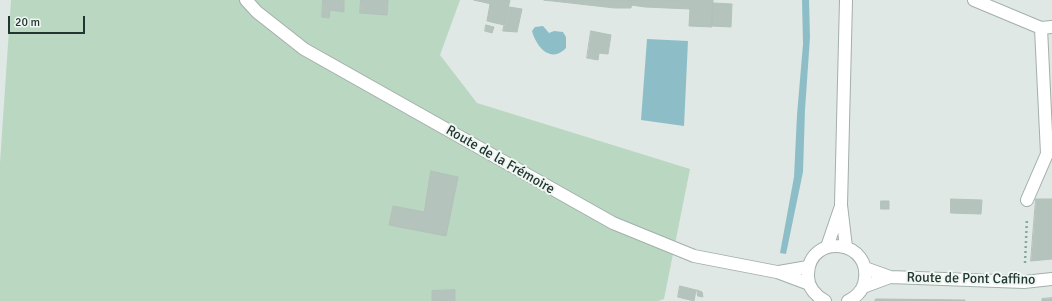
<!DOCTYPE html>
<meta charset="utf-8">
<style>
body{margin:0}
#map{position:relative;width:1052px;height:301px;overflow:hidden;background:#dfe8e4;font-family:Signika,sans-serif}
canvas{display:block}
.scale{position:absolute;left:8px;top:16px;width:77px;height:18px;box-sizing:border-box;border:2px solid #223631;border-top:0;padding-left:5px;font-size:12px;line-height:14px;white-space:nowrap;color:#223631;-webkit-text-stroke:3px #eff6f2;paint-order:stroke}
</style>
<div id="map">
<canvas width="1052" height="301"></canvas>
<div class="scale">20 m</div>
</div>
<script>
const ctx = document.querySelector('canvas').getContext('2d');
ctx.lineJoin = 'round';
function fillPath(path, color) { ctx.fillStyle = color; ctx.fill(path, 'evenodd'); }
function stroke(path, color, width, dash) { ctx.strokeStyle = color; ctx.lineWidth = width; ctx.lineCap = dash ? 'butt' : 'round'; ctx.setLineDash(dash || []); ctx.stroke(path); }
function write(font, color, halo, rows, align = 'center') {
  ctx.font = font + ' Signika,sans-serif'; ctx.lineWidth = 4; ctx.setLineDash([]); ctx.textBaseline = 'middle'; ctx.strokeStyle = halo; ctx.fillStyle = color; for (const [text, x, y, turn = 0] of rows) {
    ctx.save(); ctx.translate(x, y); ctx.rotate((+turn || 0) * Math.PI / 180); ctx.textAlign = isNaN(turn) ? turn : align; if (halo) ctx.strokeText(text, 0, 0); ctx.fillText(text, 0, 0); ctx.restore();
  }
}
const green = new Path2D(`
 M 11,0 L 460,0 L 440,55 L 477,103 L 690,169 L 664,299 L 658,301 L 0,301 L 0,163 Z`);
const water = new Path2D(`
 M 802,0 L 809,0 L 810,37 L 805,110 L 803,172 L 786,254 L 780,253 L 794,177 L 797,115 L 803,44 Z
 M 543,26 L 549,33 L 554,31 L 563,32 L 566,37 L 566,48 C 564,50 560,53 557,54 C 544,57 535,42 532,31 L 535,27 Z
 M 647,39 L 688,41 L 684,126 L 641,120 Z`);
const building = new Path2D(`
 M 323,0 L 344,0 L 344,12 L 330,10 L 329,18 L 322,17 Z
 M 361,0 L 388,0 L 387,15 L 360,13 Z
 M 474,0 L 510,0 L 504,25 L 487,21 L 490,4 Z
 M 544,0 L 632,0 L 631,8 L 615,8 Z
 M 632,0 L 713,0 L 712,26 L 712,27 L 689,26 L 690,9 L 645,7 L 631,5 Z
 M 713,3 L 732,4 L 731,27 L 712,26 Z
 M 509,7 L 522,9 L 517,32 L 503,31 Z
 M 486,25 L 494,27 L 492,33 L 485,31 Z
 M 591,31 L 611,35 L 608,54 L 599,53 L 598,60 L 587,58 Z
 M 431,171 L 458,177 L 446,236 L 389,225 L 393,206 L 424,212 Z
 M 951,199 L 982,200 L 981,214 L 951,213 Z
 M 1036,199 L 1052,199 L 1052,259 L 1031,261 Z
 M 881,201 L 889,201 L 889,209 L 881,209 Z
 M 680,286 L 696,290 L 694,301 L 678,297 Z
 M 455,290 L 455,301 L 432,301 L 432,291 Z
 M 697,290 L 702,292 L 703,297 L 698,296 Z
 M 1052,298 L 1052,301 L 1042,301 L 1042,299 Z
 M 876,299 L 965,300 L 965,301 L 875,301 Z`);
const path = new Path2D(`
 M 1025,263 L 1027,218`);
const minor = new Path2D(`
 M 974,0 L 1041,28 L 1052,27
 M 1027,200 L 1047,154 L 1041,28`);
const tertiary = new Path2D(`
 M 246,0 L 257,12 L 304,49 L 613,223 L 694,256 L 777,272 L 809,284
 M 827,247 L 840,209
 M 846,247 L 841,205 L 846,0
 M 865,268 L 890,277 L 1024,282 L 1052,279
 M 779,272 L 808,267
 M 863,287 L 890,277
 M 825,301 C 815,295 807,287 808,274 C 809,232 875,239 864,284 C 862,291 855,298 848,301`);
const streetNames = [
 ["Route de la Frémoire",500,160,30],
 ["Route de Pont Caffino",971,279,1]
];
fillPath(green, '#bad7c2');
fillPath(water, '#8dbec8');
fillPath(building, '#b5c3bd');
stroke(building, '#b3c1bb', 1);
stroke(minor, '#a3afab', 14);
stroke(tertiary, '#a3afab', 14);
stroke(path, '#83a89d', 2.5, [2, 3]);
stroke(minor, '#fff', 12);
stroke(tertiary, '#fff', 12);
write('14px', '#223631', '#eff6f2', streetNames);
</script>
